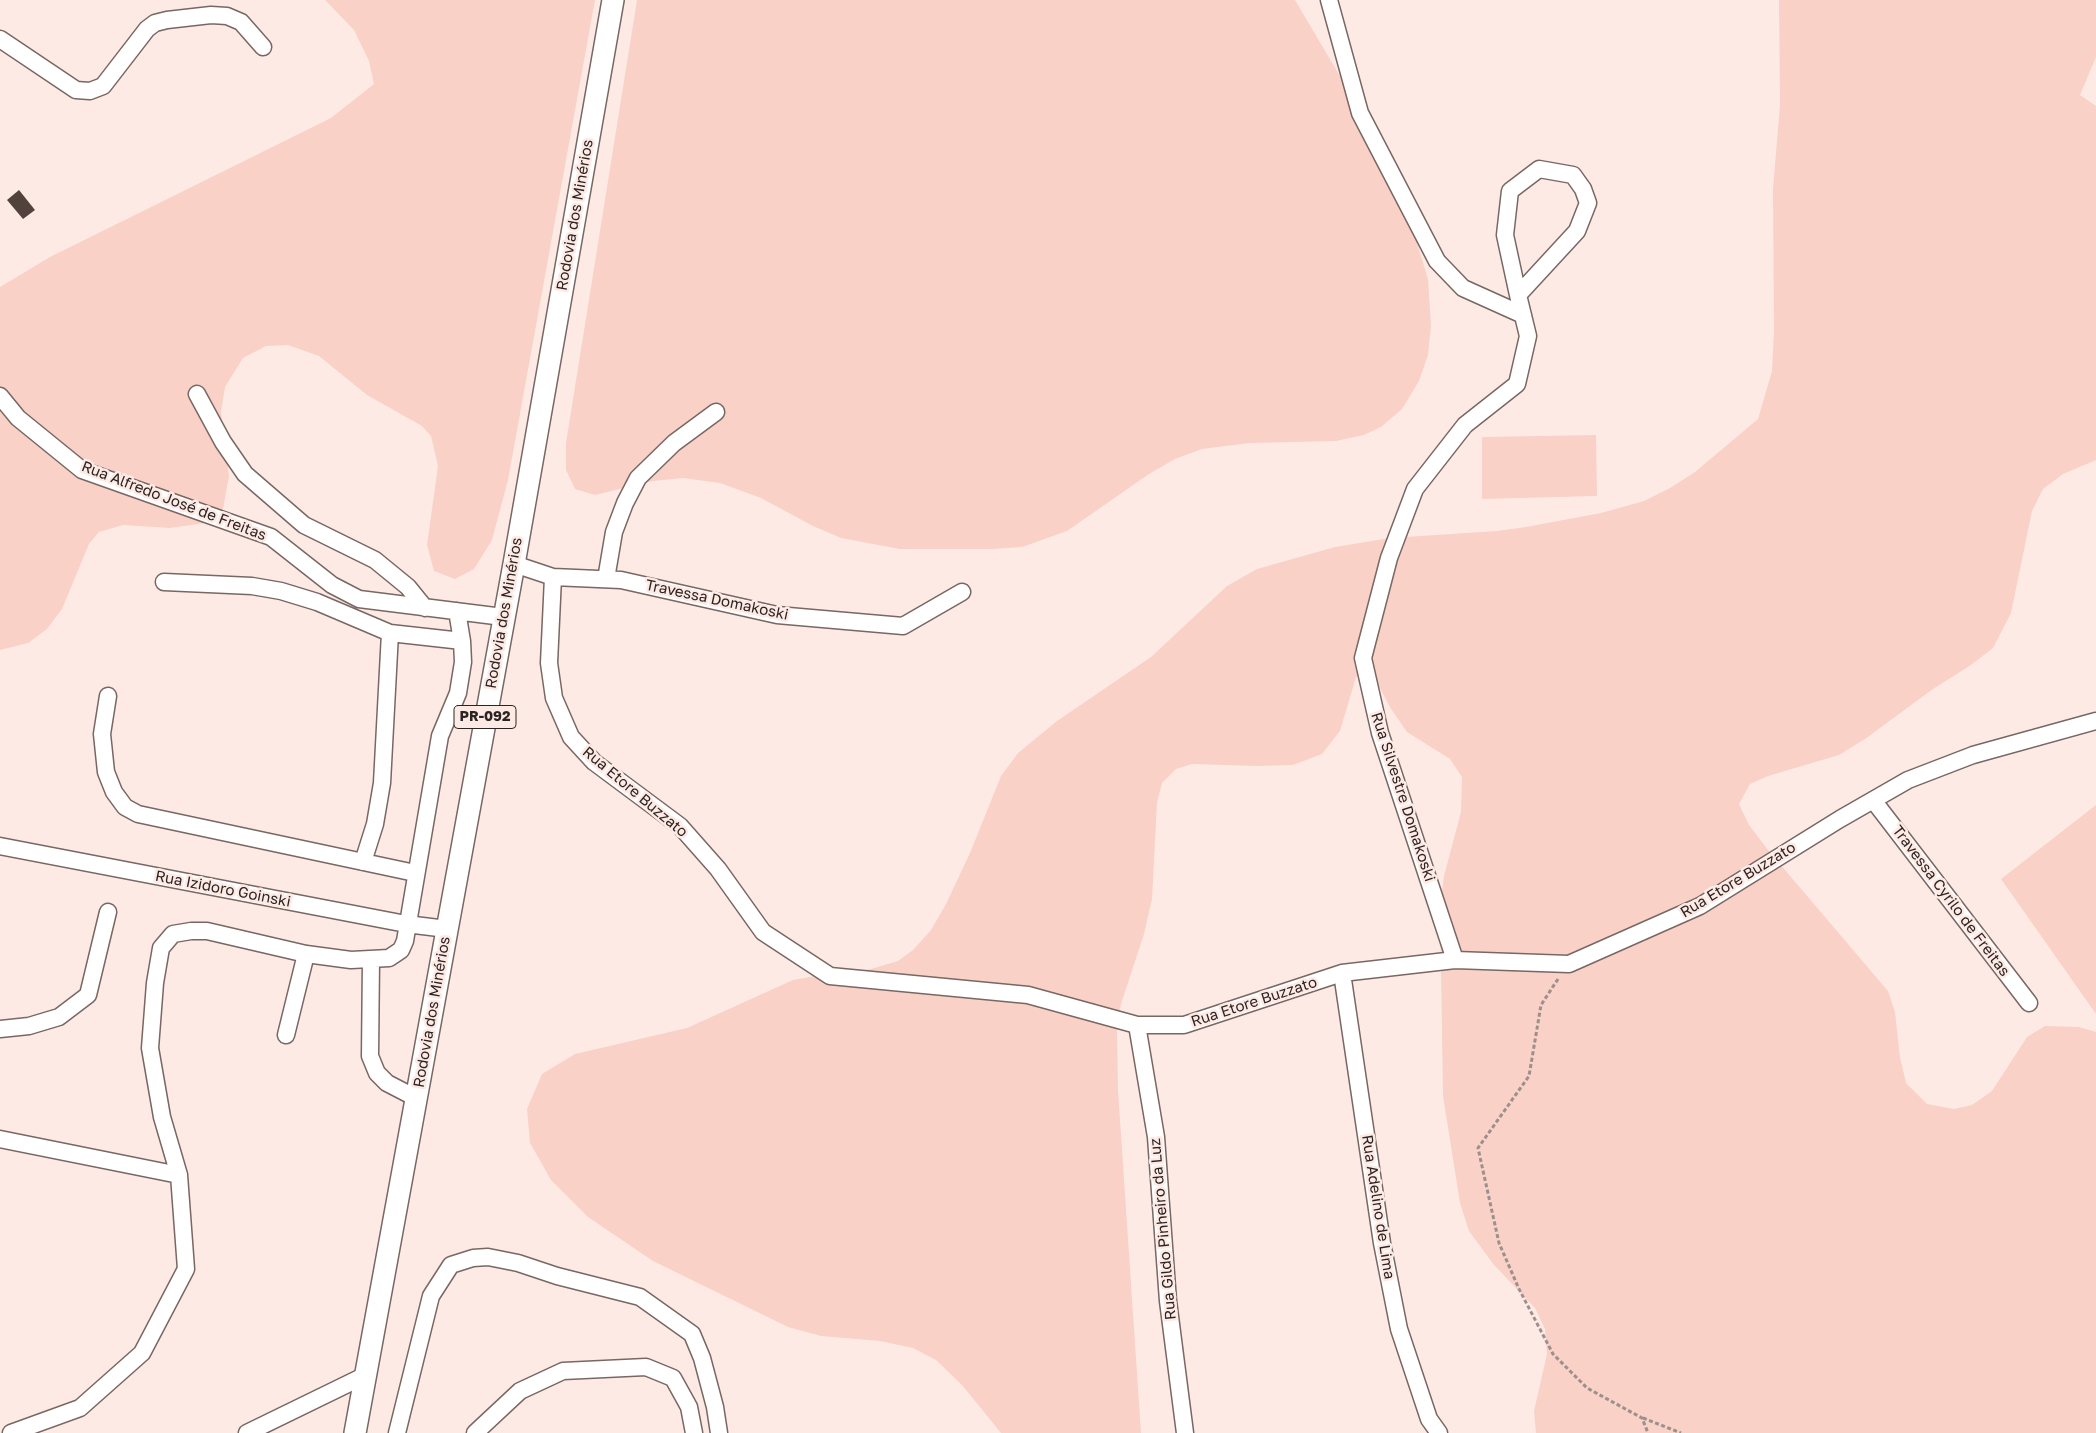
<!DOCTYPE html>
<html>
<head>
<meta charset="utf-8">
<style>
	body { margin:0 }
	canvas { display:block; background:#feeae5 }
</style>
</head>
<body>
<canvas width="2096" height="1433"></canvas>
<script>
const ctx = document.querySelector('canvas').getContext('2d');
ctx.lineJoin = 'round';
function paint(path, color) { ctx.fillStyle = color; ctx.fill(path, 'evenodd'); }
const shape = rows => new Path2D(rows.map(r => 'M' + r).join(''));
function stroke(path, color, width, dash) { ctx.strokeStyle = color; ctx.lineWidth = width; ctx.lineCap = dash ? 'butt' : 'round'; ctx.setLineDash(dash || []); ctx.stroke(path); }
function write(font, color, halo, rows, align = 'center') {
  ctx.font = font + ' "Golos Text",sans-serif'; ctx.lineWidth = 5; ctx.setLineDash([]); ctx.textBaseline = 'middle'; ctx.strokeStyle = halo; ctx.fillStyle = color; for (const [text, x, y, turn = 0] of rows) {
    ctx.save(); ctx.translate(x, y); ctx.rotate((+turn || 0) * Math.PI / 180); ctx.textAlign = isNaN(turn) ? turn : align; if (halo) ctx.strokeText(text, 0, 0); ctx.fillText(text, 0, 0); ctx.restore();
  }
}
paint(shape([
	[325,0,595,0,508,480,492,540,474,569,455,579,434,571,427,545,438,466,431,436,422,426,367,395,319,356,288,345,266,346,243,358,225,387,221,412,229,476,223,509,205,523,170,528,123,525,99,532,89,544,62,609,47,629,28,643,0,650,0,287,50,257,331,118,374,84,369,61,354,30],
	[637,0,1295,0,1370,127,1406,208,1428,279,1431,326,1428,355,1419,381,1402,409,1381,427,1364,435,1336,441,1250,443,1202,449,1175,459,1149,474,1067,531,1022,547,992,549,900,549,841,538,813,526,761,498,720,483,683,478,653,481,595,495,575,489,566,470,566,443],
	[1779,0,2096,0,2096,57,2080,95,2096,106,2096,460,2063,474,2043,489,2032,511,2011,613,1993,648,1971,665,1933,689,1865,739,1839,755,1768,776,1750,784,1739,804,1749,825,1768,850,1888,991,1895,1012,1900,1057,1906,1083,1927,1104,1954,1109,1972,1105,1992,1091,2027,1037,2045,1026,2079,1027,2096,1032,2096,1433,1536,1433,1534,1411,1547,1354,1545,1329,1535,1308,1494,1265,1469,1231,1460,1203,1443,1096,1440,905,1444,876,1461,812,1462,777,1450,759,1407,732,1391,709,1372,673,1356,677,1340,731,1322,754,1293,765,1257,766,1192,764,1176,769,1162,783,1157,803,1152,899,1144,934,1121,1004,1117,1029,1118,1090,1141,1433,1001,1433,962,1385,936,1360,913,1348,880,1341,821,1336,788,1327,653,1261,588,1217,551,1180,530,1143,527,1109,542,1074,575,1054,687,1028,793,980,820,975,871,969,898,961,913,950,931,930,946,904,970,853,1001,776,1018,753,1057,721,1151,657,1227,586,1257,569,1335,547,1390,538,1497,531,1526,527,1601,513,1644,501,1670,488,1695,472,1758,419,1772,371,1774,332,1773,189,1780,105],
	[1596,435,1597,496,1482,499,1482,437],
	[2096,805,2096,1014,2001,879]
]), '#f9d1c7');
paint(shape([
	[19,190,35,210,23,219,7,200]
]), '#52423e');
const minor = shape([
	[1329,0,1360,113,1437,261,1463,288,1523,315],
	[0,39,76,90,90,91,103,86,147,29,155,23,167,20,211,15,227,16,241,22,263,47],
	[197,394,223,442,245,474,304,525,375,560,408,587,425,608],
	[0,396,18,418,82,470,271,537,332,585,359,599,503,617],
	[514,564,553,577,549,663,554,698,571,737,594,762,680,826,718,869,763,932,830,976,1028,995,1137,1025,1184,1025,1342,973,1455,960,1569,964,1700,906,1840,819,1908,780,1973,755,2096,721],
	[553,577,621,580,777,615,903,626,962,592],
	[606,579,614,532,625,503,638,478,674,443,716,412],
	[164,582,252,586,281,591,317,602,390,633,462,641],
	[108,696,102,734,106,772,114,792,125,807,138,814,415,873],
	[1873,800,2029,1003],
	[0,846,406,924,447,929],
	[363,862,375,824,382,783,390,633],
	[371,960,370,1056,377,1073,387,1083,416,1098],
	[1455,960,1380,733,1363,658,1389,558,1415,489,1465,425,1517,384,1528,336,1518,295,1505,235,1510,191,1539,169,1573,175,1583,189,1588,203,1577,231,1518,295],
	[1342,973,1382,1243,1399,1329,1429,1419,1439,1433],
	[1137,1025,1156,1137,1168,1301,1185,1433],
	[0,1029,29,1026,59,1017,88,995,108,912],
	[286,1035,306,954],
	[0,1139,179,1175],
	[11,1433,80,1408,142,1353,186,1269,179,1175,162,1117,150,1048,155,983,161,948,173,934,191,931,207,931,306,954,351,960,389,958,401,950,405,941,440,736,458,693,463,662,462,641,457,611],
	[247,1433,366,1375],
	[397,1433,431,1296,451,1265,473,1258,488,1257,518,1263,557,1276,640,1297,692,1334,702,1358,715,1407,719,1433],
	[475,1433,520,1391,563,1371,646,1367,673,1378,689,1407,694,1433]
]);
const major = shape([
	[355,1433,514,564,613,0]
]);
stroke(minor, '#786763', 19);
stroke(major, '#786763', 24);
stroke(shape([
	[1558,979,1541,1005,1529,1076,1478,1148,1499,1243,1519,1289,1553,1354,1587,1388,1642,1418,1648,1433],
	[1643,1418,1681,1433]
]), '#9d8f8c', 3, [4, 2.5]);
stroke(minor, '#fff', 16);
stroke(major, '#fff', 21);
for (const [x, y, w] of [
	[485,717,62]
]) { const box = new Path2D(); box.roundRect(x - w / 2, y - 11.5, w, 23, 4); ctx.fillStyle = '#feeae5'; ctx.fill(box); stroke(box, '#2b2423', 1); }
write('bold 14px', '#2b2423', null, [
	["PR-092",485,717]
]);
write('15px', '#2b2423', '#feeae5', [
	["Rodovia dos Minérios",575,215,-80],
	["Rua Alfredo José de Freitas",174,501,21],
	["Travessa Domakoski",717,600,12],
	["Rodovia dos Minérios",504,613,-80],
	["Rua Etore Buzzato",635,792,40],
	["Rua Silvestre Domakoski",1403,797,72],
	["Rua Etore Buzzato",1738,880,-31],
	["Rua Izidoro Goinski",223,889,11],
	["Travessa Cyrilo de Freitas",1951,901,53],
	["Rua Etore Buzzato",1254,1002,-18],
	["Rodovia dos Minérios",432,1012,-80],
	["Rua Adelino de Lima",1378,1207,81],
	["Rua Gildo Pinheiro da Luz",1163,1229,-95]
]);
</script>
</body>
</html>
